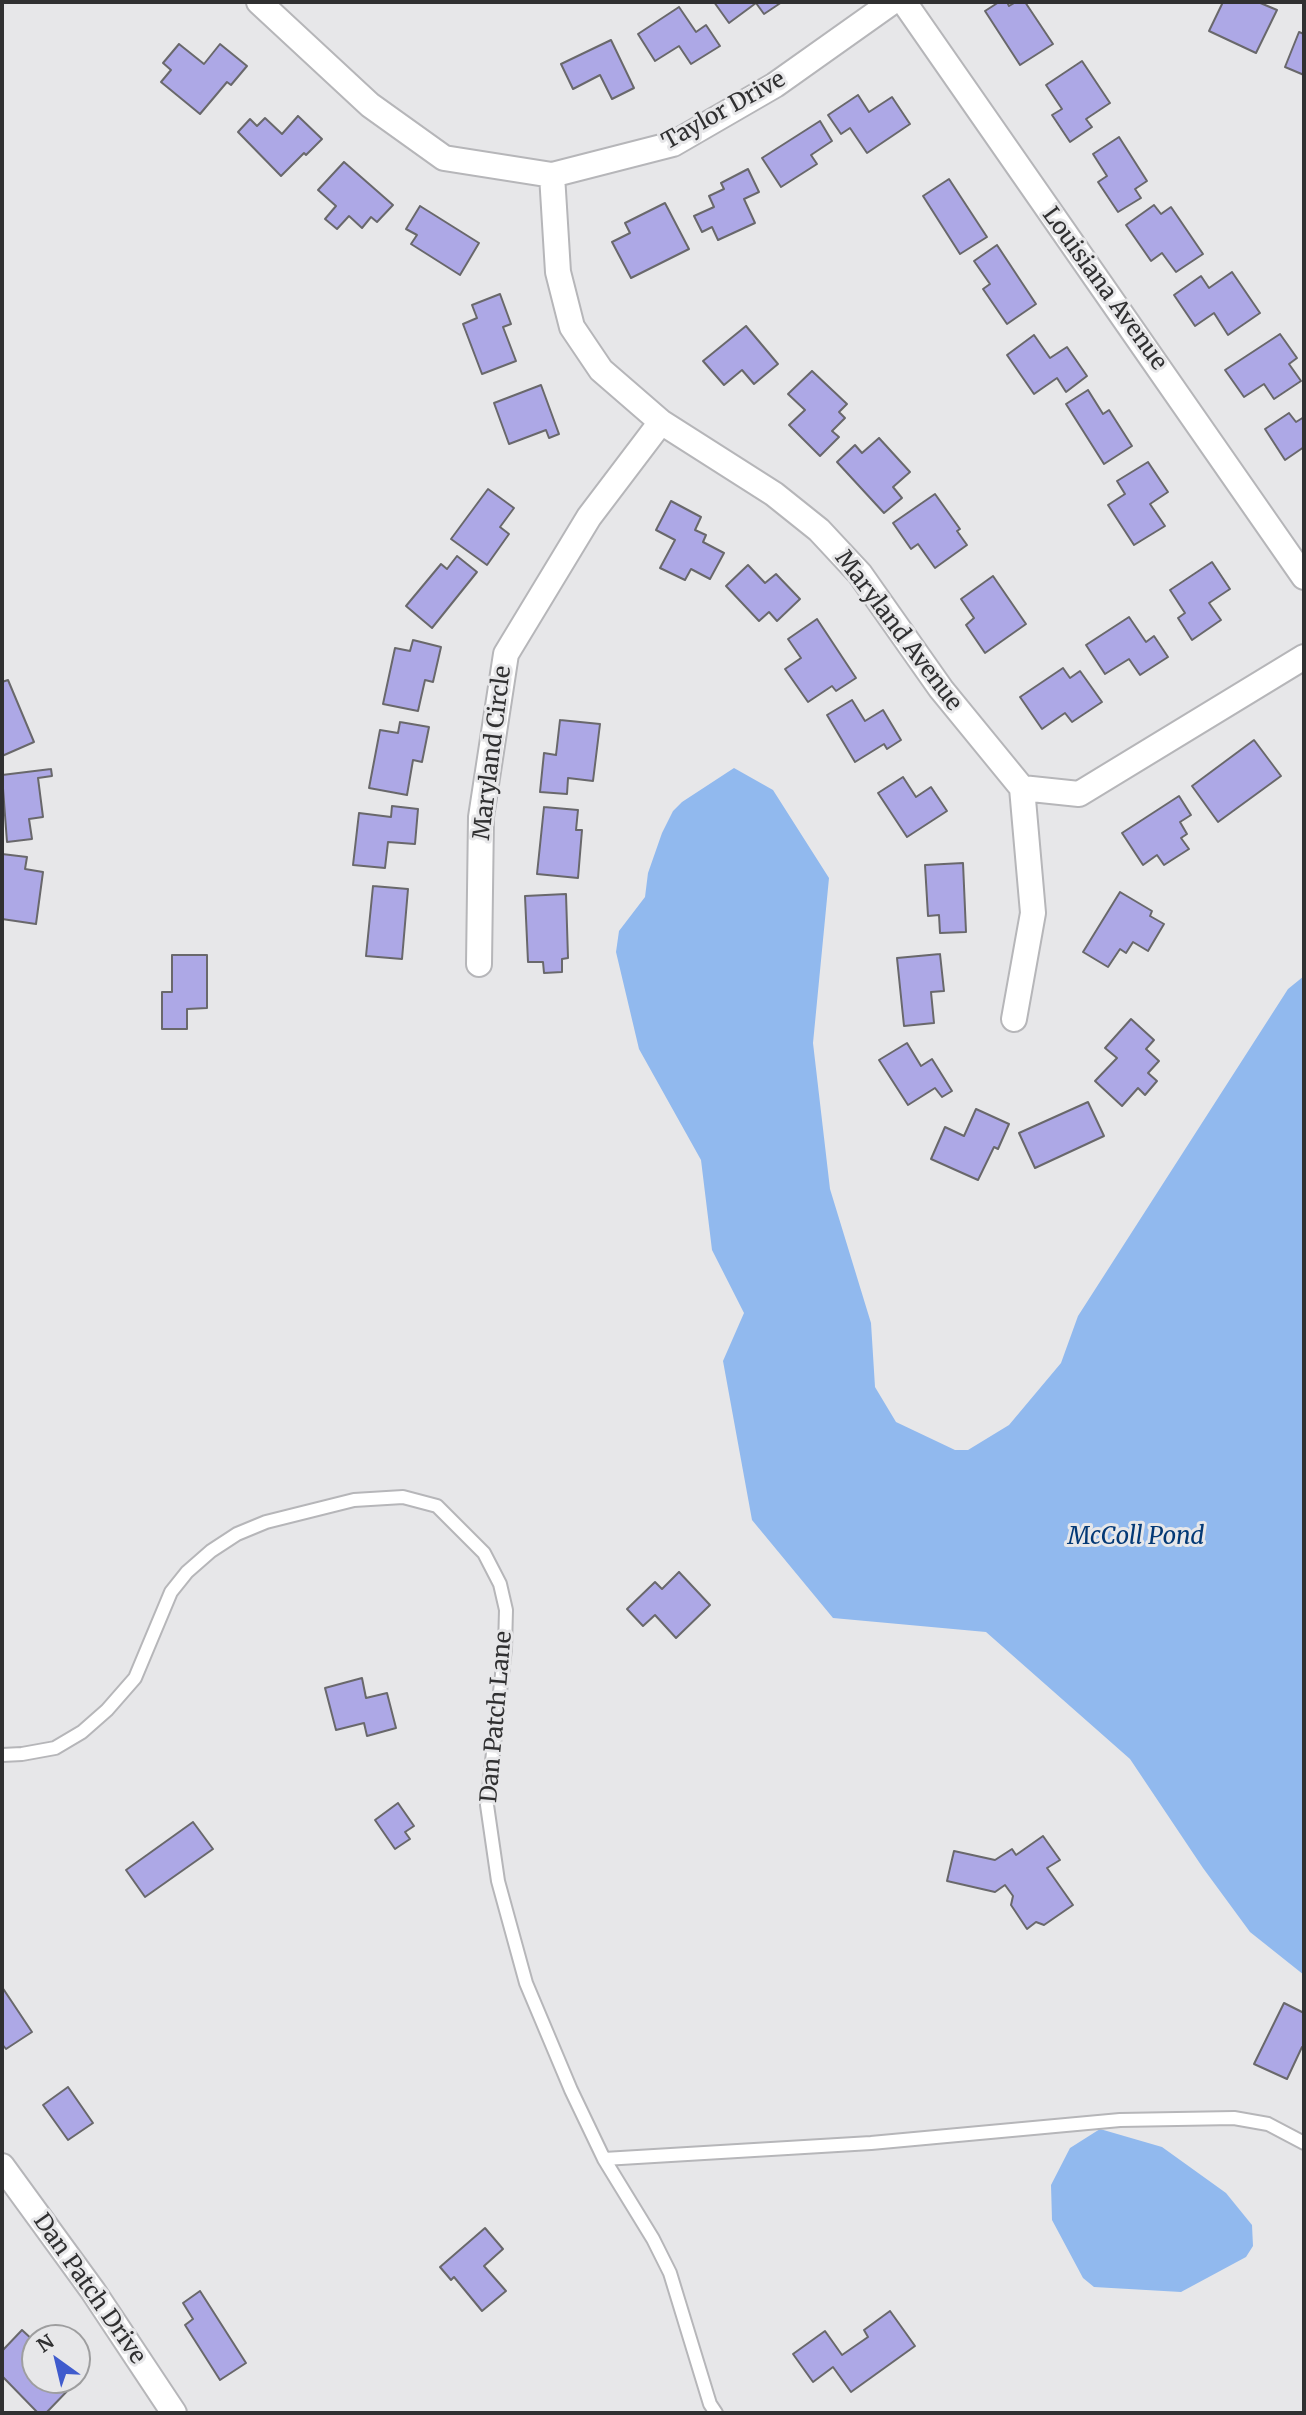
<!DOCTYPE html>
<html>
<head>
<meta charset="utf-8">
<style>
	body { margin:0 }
	#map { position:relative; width:1306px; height:2415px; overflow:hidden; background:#e7e7e9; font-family:Merriweather,serif }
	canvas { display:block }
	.frame { position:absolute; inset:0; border:4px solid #303031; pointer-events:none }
	.north { position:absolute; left:21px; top:2324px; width:70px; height:70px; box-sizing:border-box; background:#e7e7e9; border:2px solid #9e9e9f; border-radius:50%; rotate:326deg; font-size:19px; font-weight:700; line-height:28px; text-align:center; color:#303031 }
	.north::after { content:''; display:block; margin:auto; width:24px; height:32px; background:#3f5bcd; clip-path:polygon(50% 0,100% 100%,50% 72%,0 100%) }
</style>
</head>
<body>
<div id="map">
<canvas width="1306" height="2415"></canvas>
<div class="frame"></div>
<div class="north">N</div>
</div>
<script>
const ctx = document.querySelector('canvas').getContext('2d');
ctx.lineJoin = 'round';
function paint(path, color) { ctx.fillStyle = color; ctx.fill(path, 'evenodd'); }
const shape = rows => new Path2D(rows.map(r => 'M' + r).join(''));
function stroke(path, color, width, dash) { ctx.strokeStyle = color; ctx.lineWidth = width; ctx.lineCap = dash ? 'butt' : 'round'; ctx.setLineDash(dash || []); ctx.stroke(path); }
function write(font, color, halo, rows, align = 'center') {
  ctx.font = font + ' Merriweather,serif'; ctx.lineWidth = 6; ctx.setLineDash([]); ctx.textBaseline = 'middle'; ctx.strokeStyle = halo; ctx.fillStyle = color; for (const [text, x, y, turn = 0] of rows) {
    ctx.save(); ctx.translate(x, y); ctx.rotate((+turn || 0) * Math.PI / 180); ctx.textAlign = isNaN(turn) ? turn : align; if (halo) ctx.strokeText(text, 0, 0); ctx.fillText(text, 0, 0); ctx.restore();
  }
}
paint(shape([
	[734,768,773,790,829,878,813,1043,830,1189,871,1323,875,1387,896,1422,955,1450,968,1450,1009,1425,1061,1363,1078,1316,1288,989,1304,976,1304,1975,1250,1932,1203,1868,1130,1759,986,1632,833,1618,752,1520,723,1361,744,1313,712,1250,701,1160,639,1049,616,952,619,931,645,897,648,873,662,833,673,811,682,802],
	[1100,2129,1162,2147,1226,2193,1252,2225,1253,2246,1246,2257,1181,2292,1094,2287,1083,2278,1052,2220,1051,2185,1070,2148]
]), '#91b9ee');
const building = shape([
	[714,2,782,2,764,14,756,3,729,23,714,2],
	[999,2,1007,2,1009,6,1016,2,1025,2,1053,44,1020,65,985,11,999,2],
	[1223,2,1258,2,1277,10,1256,53,1209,31,1223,2],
	[679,7,696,32,706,25,720,46,691,64,679,46,655,61,638,34,679,7],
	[1299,32,1304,34,1304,75,1285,67,1299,32],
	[611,40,634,88,612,99,600,75,573,89,561,64,611,40],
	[179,44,204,64,220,44,247,66,231,85,227,82,200,114,161,82,171,70,163,63,179,44],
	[1082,61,1110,103,1086,119,1092,127,1070,142,1052,115,1062,109,1046,85,1082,61],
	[858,95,869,112,892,97,910,124,867,153,850,128,841,134,828,115,858,95],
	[298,116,322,139,306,155,304,153,281,176,238,132,250,119,257,126,265,118,282,134,298,116],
	[820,121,832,141,811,155,817,164,781,187,762,158,820,121],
	[1119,137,1147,181,1135,189,1141,198,1118,212,1098,182,1107,176,1093,154,1119,137],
	[344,162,393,205,377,222,371,217,362,228,349,216,337,229,325,219,336,206,318,190,344,162],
	[748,169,759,192,744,199,755,223,718,240,712,227,702,232,694,216,714,207,709,196,724,189,721,183,748,169],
	[949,179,987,237,960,254,923,196,949,179],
	[665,203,689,249,631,278,612,242,630,233,625,223,665,203],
	[1154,205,1161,214,1171,207,1203,254,1176,272,1162,253,1151,261,1126,225,1154,205],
	[420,206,479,243,460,275,411,244,417,235,406,229,420,206],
	[997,245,1036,304,1007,324,983,289,990,284,974,261,997,245],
	[1232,272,1260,313,1228,335,1214,313,1195,326,1174,295,1201,276,1209,288,1232,272],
	[500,294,511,324,503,327,516,361,482,374,463,324,477,318,472,305,500,294],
	[746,326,778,364,754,384,742,370,724,385,703,361,746,326],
	[1280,334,1297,358,1289,364,1301,381,1274,399,1264,384,1244,397,1225,370,1280,334],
	[1034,335,1050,358,1067,347,1087,376,1066,392,1057,378,1034,394,1007,355,1034,335],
	[812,371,847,404,839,412,845,418,832,431,839,437,820,456,789,425,805,410,788,394,812,371],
	[541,385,559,434,549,438,546,430,509,444,494,403,541,385],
	[1088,390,1103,414,1109,410,1132,446,1104,464,1066,404,1088,390],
	[1289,413,1296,422,1304,417,1304,447,1285,460,1265,429,1289,413],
	[879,438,910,472,893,487,902,498,884,513,837,462,855,445,862,453,879,438],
	[1148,462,1168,492,1150,504,1165,526,1134,545,1108,505,1125,494,1117,481,1148,462],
	[488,489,514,508,500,527,509,534,487,565,451,539,488,489],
	[935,494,960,529,957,531,967,545,935,568,918,544,911,549,893,523,935,494],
	[671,501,701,517,695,530,706,535,703,542,724,553,710,579,691,569,685,580,660,568,675,540,656,530,671,501],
	[457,556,477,572,432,628,406,606,441,564,447,569,457,556],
	[1212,562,1230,589,1209,603,1221,620,1192,640,1178,618,1185,613,1170,590,1212,562],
	[748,565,765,583,776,574,800,599,777,621,769,612,759,621,726,586,748,565],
	[993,576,1026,624,985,653,966,625,974,618,961,599,993,576],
	[1129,617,1146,642,1154,636,1168,657,1140,675,1129,659,1105,674,1086,645,1129,617],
	[817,619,856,678,836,691,832,686,808,702,785,669,801,658,788,639,817,619],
	[413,640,441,647,433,682,425,680,418,711,383,704,395,648,410,651,413,640],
	[1063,668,1070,678,1080,671,1102,702,1072,722,1065,713,1042,729,1020,697,1063,668],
	[8,680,34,742,2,756,2,682,8,680],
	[852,700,865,721,883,710,901,740,887,749,884,744,855,762,827,715,852,700],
	[560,720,600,724,593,781,568,778,567,794,540,792,544,753,556,755,560,720],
	[400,722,429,727,422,762,413,760,407,795,369,788,380,730,398,733,400,722],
	[1254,740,1281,776,1218,822,1192,786,1254,740],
	[51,769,52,776,38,778,43,817,29,819,32,839,7,842,2,775,51,769],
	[903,777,916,797,931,787,947,811,907,837,878,793,903,777],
	[1179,796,1191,815,1180,822,1187,834,1181,838,1189,849,1164,865,1157,855,1143,865,1122,833,1179,796],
	[392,806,418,809,415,844,388,842,385,868,353,865,359,813,391,817,392,806],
	[544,807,578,810,576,830,582,830,578,878,537,874,544,807],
	[2,854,27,857,25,869,43,872,36,924,2,919,2,854],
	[963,863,966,932,940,933,939,915,928,916,925,865,963,863],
	[373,886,408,889,402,959,366,956,373,886],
	[1120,892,1152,911,1150,916,1164,924,1148,951,1133,942,1126,953,1120,949,1108,967,1083,952,1120,892],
	[566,894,568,958,562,959,562,972,544,973,543,962,528,962,525,896,566,894],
	[940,954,944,991,931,992,934,1023,904,1026,897,958,940,954],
	[172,955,207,955,207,1008,187,1009,187,1029,162,1029,162,992,172,992,172,955],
	[1131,1019,1154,1040,1146,1049,1159,1061,1148,1073,1157,1081,1145,1095,1138,1088,1122,1106,1095,1081,1117,1058,1105,1048,1131,1019],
	[907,1043,921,1066,932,1059,952,1091,942,1097,935,1088,908,1105,879,1060,907,1043],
	[1088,1102,1104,1136,1035,1168,1019,1133,1088,1102],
	[976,1109,1009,1124,998,1149,994,1147,978,1180,931,1159,945,1127,964,1136,976,1109],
	[679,1572,710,1605,676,1638,655,1615,643,1626,627,1609,655,1582,662,1589,679,1572],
	[362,1678,366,1698,387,1693,396,1728,367,1736,364,1723,336,1730,325,1688,362,1678],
	[398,1803,414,1826,405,1832,410,1839,395,1849,375,1820,398,1803],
	[193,1822,213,1849,145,1897,126,1870,193,1822],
	[1043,1836,1060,1860,1047,1868,1073,1905,1044,1925,1036,1922,1027,1929,1011,1905,1013,1896,1005,1885,995,1892,947,1881,954,1851,995,1860,1012,1849,1016,1855,1043,1836],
	[2,1987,32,2032,6,2049,2,2044,2,1987],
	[1284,2003,1304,2013,1304,2048,1302,2047,1287,2079,1254,2064,1284,2003],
	[68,2087,93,2123,68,2140,43,2105,68,2087],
	[485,2228,503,2249,484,2266,506,2291,482,2311,454,2277,451,2280,440,2267,485,2228],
	[200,2291,246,2363,220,2380,185,2325,193,2319,183,2303,200,2291],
	[890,2311,915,2346,851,2392,833,2367,813,2382,793,2354,825,2331,842,2355,868,2337,864,2330,890,2311],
	[22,2330,35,2342,35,2380,68,2380,73,2385,46,2413,38,2413,2,2376,2,2351,22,2330]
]);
paint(building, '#ada8e6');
stroke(building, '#69686b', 2);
const lane = shape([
	[2,1755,22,1754,55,1748,82,1732,107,1710,135,1678,171,1592,187,1572,211,1551,237,1534,266,1522,354,1500,403,1497,437,1506,484,1553,500,1584,506,1610,505,1648,487,1805,498,1881,526,1983,571,2090,604,2159,653,2239,670,2273,710,2404,716,2413],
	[604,2159,871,2143,1120,2120,1234,2118,1268,2124,1304,2143]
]);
const street = shape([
	[259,2,370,105,444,158,552,175,673,144,775,85,892,2],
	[904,2,1304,577],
	[552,175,558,272,572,327,601,370,661,422,774,494,819,530,860,574,941,689,1022,788,1079,794,1304,657],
	[479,964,481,817,506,654,589,517,661,422],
	[1014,1019,1033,913,1022,788],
	[2,2166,93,2291,174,2413]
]);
stroke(lane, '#b6b6b9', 16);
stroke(street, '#b6b6b9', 28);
stroke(lane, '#fff', 12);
stroke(street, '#fff', 24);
write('23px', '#303031', '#e7e7e9', [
	["Taylor Drive",724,111,-29],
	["Louisiana Avenue",1104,289,54],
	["Maryland Avenue",898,631,53],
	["Maryland Circle",493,753,-83],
	["Dan Patch Lane",497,1717,-85],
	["Dan Patch Drive",89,2289,55]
]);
write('italic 24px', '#033976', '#e7e7e9', [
	["McColl Pond",1136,1537]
]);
</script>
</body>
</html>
